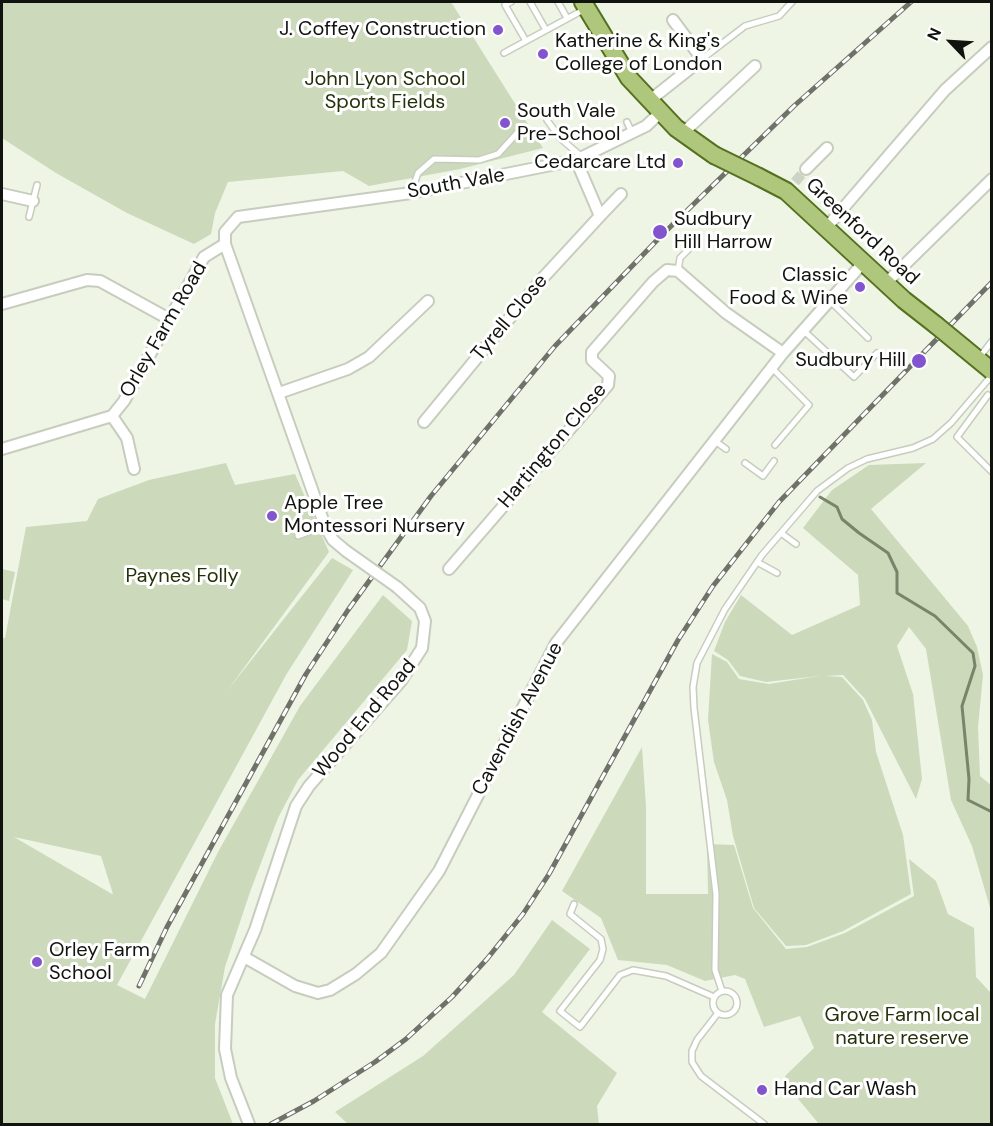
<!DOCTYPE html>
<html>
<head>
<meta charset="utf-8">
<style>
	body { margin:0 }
	#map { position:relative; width:993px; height:1126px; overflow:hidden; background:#eef5e5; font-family:"DM Sans",sans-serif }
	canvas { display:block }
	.frame { position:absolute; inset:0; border:3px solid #11130e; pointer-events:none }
	.north { position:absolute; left:921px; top:12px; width:60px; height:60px; -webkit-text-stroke:4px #fff; paint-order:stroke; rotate:295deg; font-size:16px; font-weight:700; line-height:24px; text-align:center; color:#11130e }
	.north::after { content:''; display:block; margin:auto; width:21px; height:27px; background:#11130e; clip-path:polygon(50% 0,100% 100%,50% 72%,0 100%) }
</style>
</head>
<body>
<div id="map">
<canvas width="993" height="1126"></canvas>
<div class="frame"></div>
<div class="north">N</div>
</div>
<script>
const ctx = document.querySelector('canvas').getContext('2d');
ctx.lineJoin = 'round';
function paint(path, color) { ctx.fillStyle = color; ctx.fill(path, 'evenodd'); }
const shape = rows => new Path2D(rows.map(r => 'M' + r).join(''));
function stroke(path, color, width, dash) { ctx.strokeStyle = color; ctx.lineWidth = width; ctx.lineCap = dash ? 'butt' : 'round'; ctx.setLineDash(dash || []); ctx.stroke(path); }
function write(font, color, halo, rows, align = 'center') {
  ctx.font = font + ' "DM Sans",sans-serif'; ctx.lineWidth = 6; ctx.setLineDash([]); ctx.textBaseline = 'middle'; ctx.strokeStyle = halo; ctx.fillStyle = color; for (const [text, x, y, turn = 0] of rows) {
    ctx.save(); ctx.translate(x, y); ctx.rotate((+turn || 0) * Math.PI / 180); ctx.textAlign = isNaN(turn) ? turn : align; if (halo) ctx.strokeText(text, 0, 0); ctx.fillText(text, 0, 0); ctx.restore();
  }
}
paint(shape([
	[2,2,451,2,543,148,460,169,369,186,343,171,228,182,215,213,211,234,194,244,127,213,56,173,2,138],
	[226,463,235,485,295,474,329,552,227,691,332,558,353,570,286,675,117,985,145,999,218,852,300,706,383,595,412,621,407,650,298,780,278,818,250,892,225,967,215,1024,215,1078,233,1124,2,1124,2,638,5,638,26,527,87,521,98,499,149,480],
	[14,837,101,856,113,894,112,894],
	[926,463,871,509,968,626,977,647,983,675,978,727,980,776,991,785,991,911,972,846,951,800,926,649,909,627,897,646,913,694,922,779,916,799,865,699,843,675,825,676,842,677,863,700,872,720,876,752,903,835,911,894,843,931,806,945,786,946,754,908,733,836,727,800,714,762,708,720,712,654,727,662,739,679,769,684,819,676,766,682,740,676,728,660,714,651,725,622,741,595,792,635,860,605,858,575,803,528,832,490,869,465],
	[2,569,15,572,9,601,2,599],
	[642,747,646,807,646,894,708,894,707,844,734,845,753,908,786,949,807,947,845,933,914,896,909,859,936,881,948,914,974,928,976,977,991,993,991,1124,819,1124,799,1100,785,1076,814,1048,800,1016,764,1027,745,979,735,975,705,981,667,965,618,960,601,918,562,891],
	[552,920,590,949,542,1012,617,1073,597,1106,599,1124,348,1124,335,1112,423,1056,514,975]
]), '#ccd9bb');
stroke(shape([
	[820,497,837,507,842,519,859,533,888,553,897,572,897,593,935,616,973,653,975,666,962,706,969,779,968,800,992,812]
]), '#79846a', 3);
stroke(shape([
	[795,182,806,169]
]), '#cdd3c5', 10, [10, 5]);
const service = shape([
	[511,2,505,5,526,41],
	[530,2,546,30],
	[558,2,567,18],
	[504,53,585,9],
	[702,59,745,26,779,16,792,2],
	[547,120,560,138,582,157],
	[627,122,632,133],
	[411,193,418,173,434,159,479,160,498,154,519,131],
	[29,217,37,185],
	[678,271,680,258,688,250],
	[829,300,868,338],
	[804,331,854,377,877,353],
	[979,358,992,341],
	[772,368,809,405,775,445],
	[988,395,957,437,992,472],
	[715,441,726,449],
	[745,463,763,476,774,461],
	[781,533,796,544],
	[298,536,325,526],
	[757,562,777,573],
	[574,904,570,914,601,939,603,949,600,960,560,1011,580,1027,620,975,633,970,666,976,714,997],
	[722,991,715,970,716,894,694,708,693,687,697,663,725,609,762,555,817,491,848,468,867,459,913,448,933,439,951,423,992,375],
	'713 1003a12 12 0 1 1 24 0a12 12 0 1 1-24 0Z',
	[718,1013,697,1040,692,1051,692,1062,701,1076,764,1124]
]);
const minor = shape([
	[649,101,702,59,673,20],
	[683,133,755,66],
	[806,169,827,148],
	[2,194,33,201],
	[600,216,621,194],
	[827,227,945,90,992,47],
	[886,283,992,179],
	[2,304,87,280,100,281,169,319],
	[279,393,348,369,369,357,428,301],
	[112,416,127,438,134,469],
	[424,422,541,280,600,216,576,160],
	[2,449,112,416,124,401,204,257,225,244],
	[346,551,333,540,325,526,225,244,225,232,238,217,411,193,576,160,646,126,660,113],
	[449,569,608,385,609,376,592,360,592,352,653,282,667,270,678,271,726,313,783,353],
	[244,957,295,986,318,993,330,990,356,974,381,953,439,871,556,643,783,353,863,263],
	[249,1124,231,1078,225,1049,227,995,255,930,296,806,309,786,401,681,422,648,425,621,420,608,397,587]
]);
const primary = shape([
	[583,2,629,78,676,128,714,155],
	[759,177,786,191,904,300,936,325],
	[964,348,992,371]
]);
stroke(service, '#c6cdbe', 8);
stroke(minor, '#c6cdbe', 14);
stroke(primary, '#55701e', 20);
stroke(service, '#fff', 5);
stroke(minor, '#fff', 10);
stroke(primary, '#afc77d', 16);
const rail = shape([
	[139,986,167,927,306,674,348,610,431,496,555,346,662,235,794,106,911,2],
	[271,1124,314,1101,375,1062,406,1039,452,997,487,959,523,914,549,874,678,640,713,586,779,502,992,282]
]);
stroke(rail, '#6e7268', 5);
stroke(rail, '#fff', 3, [9]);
const minorBridge = shape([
	[346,551,397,587]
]);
const primaryBridge = shape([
	[714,155,759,177],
	[936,325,964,348]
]);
stroke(minorBridge, '#c6cdbe', 14, []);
stroke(primaryBridge, '#55701e', 20, []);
stroke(minorBridge, '#fff', 10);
stroke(primaryBridge, '#afc77d', 16);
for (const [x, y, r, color] of [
	[498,30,6,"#8254cd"],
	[543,54,6,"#8254cd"],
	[505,123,6,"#8254cd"],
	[678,163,6,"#8254cd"],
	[660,232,8,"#8254cd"],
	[860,287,6,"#8254cd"],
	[919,361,8,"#8254cd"],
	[272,516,6,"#8254cd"],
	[37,962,6,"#8254cd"],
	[762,1090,6,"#8254cd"]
]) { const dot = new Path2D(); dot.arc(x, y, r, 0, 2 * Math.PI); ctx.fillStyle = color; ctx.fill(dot); stroke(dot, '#fff', 2); }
write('20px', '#11130e', '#fff', [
	["J. Coffey Construction",486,30,"right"],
	["Katherine & King's",555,42],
	["College of London",555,65],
	["South Vale",517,112],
	["Pre-School",517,135],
	["Cedarcare Ltd",666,163,"right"],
	["Sudbury",674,220],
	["Hill Harrow",674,243],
	["Classic",848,276,"right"],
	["Food & Wine",848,299,"right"],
	["Sudbury Hill",906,361,"right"],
	["Apple Tree",284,504],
	["Montessori Nursery",284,527],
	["Orley Farm",49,951],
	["School",49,974],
	["Hand Car Wash",774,1090]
], 'left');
write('20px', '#233108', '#fff', [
	["John Lyon School",385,80],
	["Sports Fields",385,103],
	["Paynes Folly",182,577],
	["Grove Farm local",902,1016],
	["nature reserve",902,1039]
]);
write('20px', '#11130e', '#fff', [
	["South Vale",456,184,-10],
	["Greenford Road",862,232,43],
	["Tyrell Close",510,318,-50],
	["Orley Farm Road",164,330,-60],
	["Hartington Close",553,446,-50],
	["Wood End Road",365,719,-50],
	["Cavendish Avenue",518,719,-62]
]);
</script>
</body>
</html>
